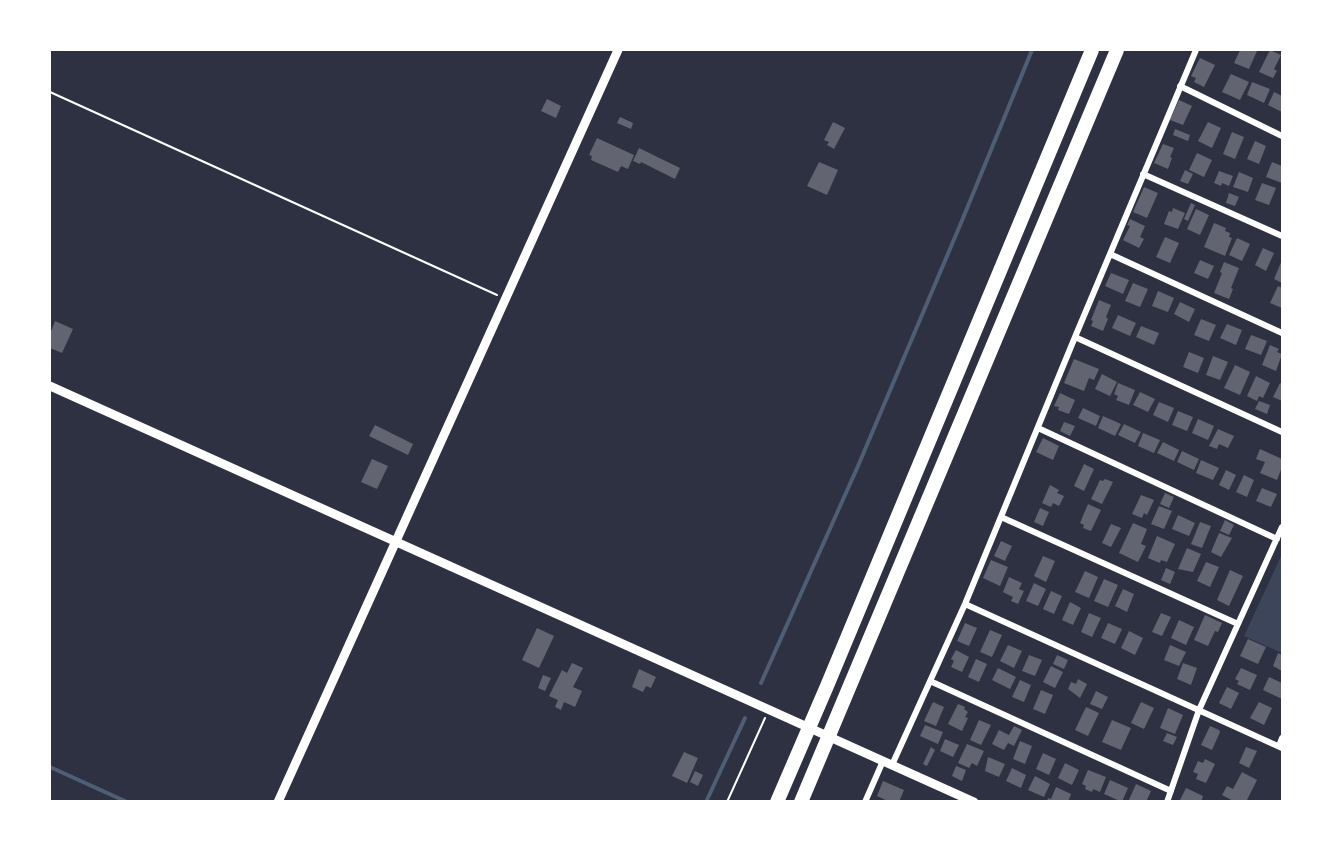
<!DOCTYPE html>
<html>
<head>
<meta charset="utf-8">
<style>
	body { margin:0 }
	#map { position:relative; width:1332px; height:851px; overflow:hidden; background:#2d3142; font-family:Inter,sans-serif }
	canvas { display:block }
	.frame { position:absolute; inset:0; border:51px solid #fff; pointer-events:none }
</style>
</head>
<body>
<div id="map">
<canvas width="1332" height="851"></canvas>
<div class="frame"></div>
</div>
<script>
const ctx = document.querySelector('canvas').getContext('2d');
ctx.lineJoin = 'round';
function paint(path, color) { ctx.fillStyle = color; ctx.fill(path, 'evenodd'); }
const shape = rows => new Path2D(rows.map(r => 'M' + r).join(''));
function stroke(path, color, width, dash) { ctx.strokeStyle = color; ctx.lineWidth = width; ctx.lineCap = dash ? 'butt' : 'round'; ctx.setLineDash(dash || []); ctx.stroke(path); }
paint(shape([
	[1282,554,1282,653,1244,636]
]), '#3c4559');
stroke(shape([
	[761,683,858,466,961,223,1032,50],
	[50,767,127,802],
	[706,802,745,718]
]), '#4f5d75', 4);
paint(shape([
	[1240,50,1257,51,1249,69,1234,63],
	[1270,50,1281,55,1274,69,1277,71,1273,78,1259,72],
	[1200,58,1215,65,1204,87,1194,82,1196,78,1191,76],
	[1231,74,1249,82,1240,100,1222,92],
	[1252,82,1270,89,1264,103,1247,95],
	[1274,92,1282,96,1282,112,1268,105],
	[547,99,561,106,556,118,541,111],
	[1179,100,1192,106,1183,125,1170,120],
	[620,117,633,123,631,129,617,123],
	[833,122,845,128,834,149,827,145,829,142,824,140],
	[1208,122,1221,128,1212,148,1198,141],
	[1175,129,1190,135,1188,141,1173,135],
	[1232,132,1244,137,1235,159,1223,154],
	[597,138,634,155,628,169,621,166,618,172,591,160,592,156,589,155],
	[1255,141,1266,146,1259,164,1247,159],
	[1163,144,1174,148,1170,157,1172,158,1168,169,1154,163],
	[639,148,680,168,675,179,641,162,640,164,633,161],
	[1197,153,1212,160,1204,177,1189,170],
	[819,162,838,170,827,195,807,186],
	[1272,162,1282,166,1282,183,1266,177],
	[1185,170,1193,174,1188,184,1180,181],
	[1219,171,1233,176,1229,186,1222,183,1221,186,1214,183],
	[1239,172,1253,178,1248,192,1233,187],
	[1262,183,1276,188,1269,205,1255,200],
	[1144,187,1158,193,1147,218,1133,212],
	[1229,193,1239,197,1235,206,1226,203],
	[1191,203,1195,205,1188,221,1184,219],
	[1173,208,1185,213,1178,229,1164,224,1169,211,1172,212],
	[1196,209,1209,215,1200,235,1187,229],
	[1130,219,1145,226,1140,237,1144,239,1139,248,1123,240,1130,226,1127,225],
	[1214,223,1226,228,1225,231,1230,233,1229,237,1232,238,1225,256,1204,247],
	[1165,237,1179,243,1170,263,1156,257],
	[1237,238,1250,244,1242,261,1229,255],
	[1263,248,1274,253,1266,271,1255,265],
	[1200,260,1214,266,1208,279,1194,273],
	[1282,260,1282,283,1274,279],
	[1224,262,1239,268,1231,288,1233,289,1229,299,1214,293,1222,273,1220,272],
	[1111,273,1129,280,1123,294,1105,286],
	[1133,283,1148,289,1140,307,1125,301],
	[1278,286,1282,288,1282,308,1270,303],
	[1158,291,1174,298,1168,312,1152,306],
	[1099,300,1111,305,1106,317,1108,319,1103,331,1091,326,1093,321,1091,320],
	[1180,302,1195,309,1189,322,1174,314],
	[1118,315,1136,323,1130,336,1112,328],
	[1201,319,1216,325,1209,341,1194,335],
	[55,321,73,329,62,353,50,348,50,334],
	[1227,324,1242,330,1236,345,1220,338],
	[1141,326,1159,333,1154,345,1136,337],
	[1251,335,1267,341,1261,355,1245,349],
	[1270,345,1279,349,1277,352,1282,354,1276,371,1262,365],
	[1189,352,1204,358,1198,373,1183,367],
	[1213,356,1228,362,1220,380,1206,375],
	[1074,359,1099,369,1094,380,1089,378,1084,391,1064,383],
	[1235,365,1250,372,1240,395,1224,388],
	[1102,374,1117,382,1110,396,1095,389],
	[1256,376,1270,383,1263,398,1259,396,1257,401,1247,396],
	[1118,383,1135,390,1129,405,1116,400,1118,396,1114,394],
	[1280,383,1282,384,1282,401,1273,397],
	[1140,392,1155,399,1148,412,1133,405],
	[1060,393,1075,400,1069,414,1058,410,1059,407,1054,406],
	[1259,401,1270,405,1267,414,1255,409],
	[1159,402,1174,408,1168,422,1153,415],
	[1083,408,1100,416,1096,426,1078,418],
	[1178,411,1193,417,1187,431,1172,425],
	[1103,416,1121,424,1115,436,1098,428],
	[1198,419,1214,426,1208,440,1192,433],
	[1064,422,1075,426,1070,436,1060,431],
	[1124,424,1141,432,1135,443,1118,435],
	[375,425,413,444,408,455,369,436],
	[1218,429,1234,436,1228,448,1219,444,1217,449,1209,446],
	[1143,433,1160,440,1154,453,1138,446],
	[1043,438,1059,446,1053,460,1036,452],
	[1163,442,1179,450,1174,461,1157,453],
	[1260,449,1282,459,1282,467,1277,480,1260,473,1265,462,1256,459],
	[1182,451,1199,459,1194,470,1177,462],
	[372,459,388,466,377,489,361,482],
	[1201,460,1219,468,1213,480,1196,473],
	[1084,464,1094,469,1084,491,1074,486],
	[1226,470,1236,475,1229,490,1219,485],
	[1244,475,1254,480,1247,497,1236,492],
	[1105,479,1113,482,1102,504,1091,499,1100,480,1103,481],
	[1050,485,1059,490,1057,493,1064,496,1059,506,1053,503,1051,507,1042,503],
	[1262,488,1277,494,1271,507,1256,501],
	[1165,493,1174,497,1169,508,1160,504],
	[1141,495,1154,500,1147,515,1144,513,1142,518,1132,514],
	[1088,504,1101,510,1091,531,1083,528,1084,525,1080,523],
	[1159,506,1172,511,1164,529,1151,524],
	[1040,508,1049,512,1043,526,1034,522],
	[1178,515,1195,523,1189,536,1172,529],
	[1225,520,1234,525,1229,535,1220,531],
	[1200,522,1211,526,1202,548,1191,544],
	[1133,523,1147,529,1141,544,1146,546,1138,562,1119,553],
	[1111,524,1121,528,1111,547,1102,543],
	[1219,533,1232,538,1221,557,1211,552],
	[1157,536,1175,544,1167,562,1161,560,1160,563,1148,558],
	[1001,541,1012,546,1005,561,994,556],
	[1187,548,1201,554,1193,572,1178,569],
	[1043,556,1055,561,1046,582,1034,576],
	[991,560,1008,567,1000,586,983,578],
	[1206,562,1219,567,1210,587,1197,581],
	[1166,568,1175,572,1170,584,1161,580],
	[1230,570,1243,576,1229,606,1217,600],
	[1085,571,1098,577,1089,598,1075,592],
	[1009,577,1022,583,1019,589,1024,591,1018,604,1011,601,1013,597,1003,592],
	[1104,579,1118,585,1108,607,1094,601],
	[1034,583,1046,589,1038,606,1026,601],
	[1123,589,1134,594,1127,612,1115,606],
	[1051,591,1062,596,1054,614,1043,609],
	[1070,602,1081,608,1073,625,1062,620],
	[1089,613,1101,618,1092,637,1081,632],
	[1161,613,1171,617,1162,636,1152,632],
	[1205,615,1222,623,1218,632,1215,631,1208,646,1194,640],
	[1179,620,1194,627,1186,645,1171,638],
	[965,623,977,628,969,646,957,641],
	[1108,623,1122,629,1115,644,1101,638],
	[537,628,554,636,539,668,522,660],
	[990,630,1002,635,992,657,980,652],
	[1129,631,1143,638,1135,655,1121,648],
	[1248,639,1266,647,1258,664,1240,656],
	[1008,645,1022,651,1014,668,1000,661],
	[1170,645,1186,652,1179,666,1164,660],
	[956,650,969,657,962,672,951,667,954,661,951,659],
	[1278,653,1282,655,1282,671,1273,666],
	[1029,655,1042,660,1035,676,1022,671],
	[1057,655,1068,660,1064,669,1053,664],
	[976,659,987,664,979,682,968,677],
	[572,663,583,668,573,687,582,691,575,707,564,702,561,710,555,707,558,700,549,696,562,670,567,673],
	[1183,663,1197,668,1191,685,1177,679],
	[1051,666,1063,672,1055,688,1043,682],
	[998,668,1016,677,1010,689,992,680],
	[1241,668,1257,675,1250,690,1237,684,1239,681,1235,679],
	[639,669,656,677,651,688,646,686,643,692,632,687],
	[543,675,551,678,545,691,538,688],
	[1269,677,1282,683,1282,699,1263,690],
	[1078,679,1087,684,1080,698,1068,689,1071,682,1076,684],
	[1020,680,1031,685,1024,702,1012,697],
	[1227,687,1239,693,1231,709,1219,703],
	[1041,690,1053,695,1045,714,1033,709],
	[1096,691,1108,697,1102,709,1090,704],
	[933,702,944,707,936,726,924,721],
	[1141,702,1154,708,1144,729,1131,723],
	[1259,702,1272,708,1264,725,1250,718],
	[958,704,965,707,964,709,968,712,965,717,968,718,962,731,948,724],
	[1086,707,1099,713,1088,736,1075,730],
	[1168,708,1183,715,1175,734,1160,728],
	[979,720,991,725,981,745,970,740],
	[1112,720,1131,728,1121,750,1102,742],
	[925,725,943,732,938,744,920,736],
	[1014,726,1022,730,1014,746,1008,743,1004,750,992,744,999,730,1009,735],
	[1210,726,1219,730,1220,732,1212,750,1201,745],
	[1167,733,1177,737,1173,745,1163,741],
	[945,739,959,745,953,757,940,751],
	[1020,741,1032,746,1025,764,1013,759],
	[967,744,984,751,977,766,972,763,969,768,958,763],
	[931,747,935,750,927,766,923,764],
	[1246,747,1257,751,1249,768,1239,763],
	[684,752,698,758,687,783,672,776],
	[1043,753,1056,759,1049,775,1036,769],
	[988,757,1005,764,999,777,985,771],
	[1205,759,1215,764,1206,783,1196,779,1198,774,1193,772,1198,761,1203,763],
	[1065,763,1079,770,1072,785,1058,778],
	[956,766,966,770,962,781,952,776],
	[1012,768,1026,775,1021,788,1006,781],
	[1088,770,1106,777,1100,792,1093,789,1092,792,1085,789,1086,786,1082,784],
	[695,771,703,775,698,786,690,782],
	[1242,772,1257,780,1246,802,1235,802,1222,795,1227,786,1233,789],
	[1035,776,1050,784,1044,797,1028,790],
	[1110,780,1128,788,1122,802,1104,794],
	[883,781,904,790,899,802,890,802,877,796],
	[1136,784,1151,791,1146,802,1128,802],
	[1056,787,1071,794,1068,802,1047,802,1048,798,1051,799],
	[1186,788,1203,796,1201,802,1179,802]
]), '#626471');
stroke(shape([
	[50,92,497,295],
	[727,802,765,718]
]), '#fff', 2);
stroke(shape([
	[1180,86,1282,136],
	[1143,174,1282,236],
	[1110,254,1282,333],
	[1075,337,1282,432],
	[1038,428,1277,539],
	[1001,517,1238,624],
	[965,604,1282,748],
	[930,681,1171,791],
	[1279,746,1282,738],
	[892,765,965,604,1075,337,1196,50],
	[865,802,883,761],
	[1167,802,1199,710,1282,527]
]), '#fff', 6);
stroke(shape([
	[50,386,974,802],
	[278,802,618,50]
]), '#fff', 9);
stroke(shape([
	[777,802,827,686,1092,50],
	[801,802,1117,50]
]), '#fff', 14);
</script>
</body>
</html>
